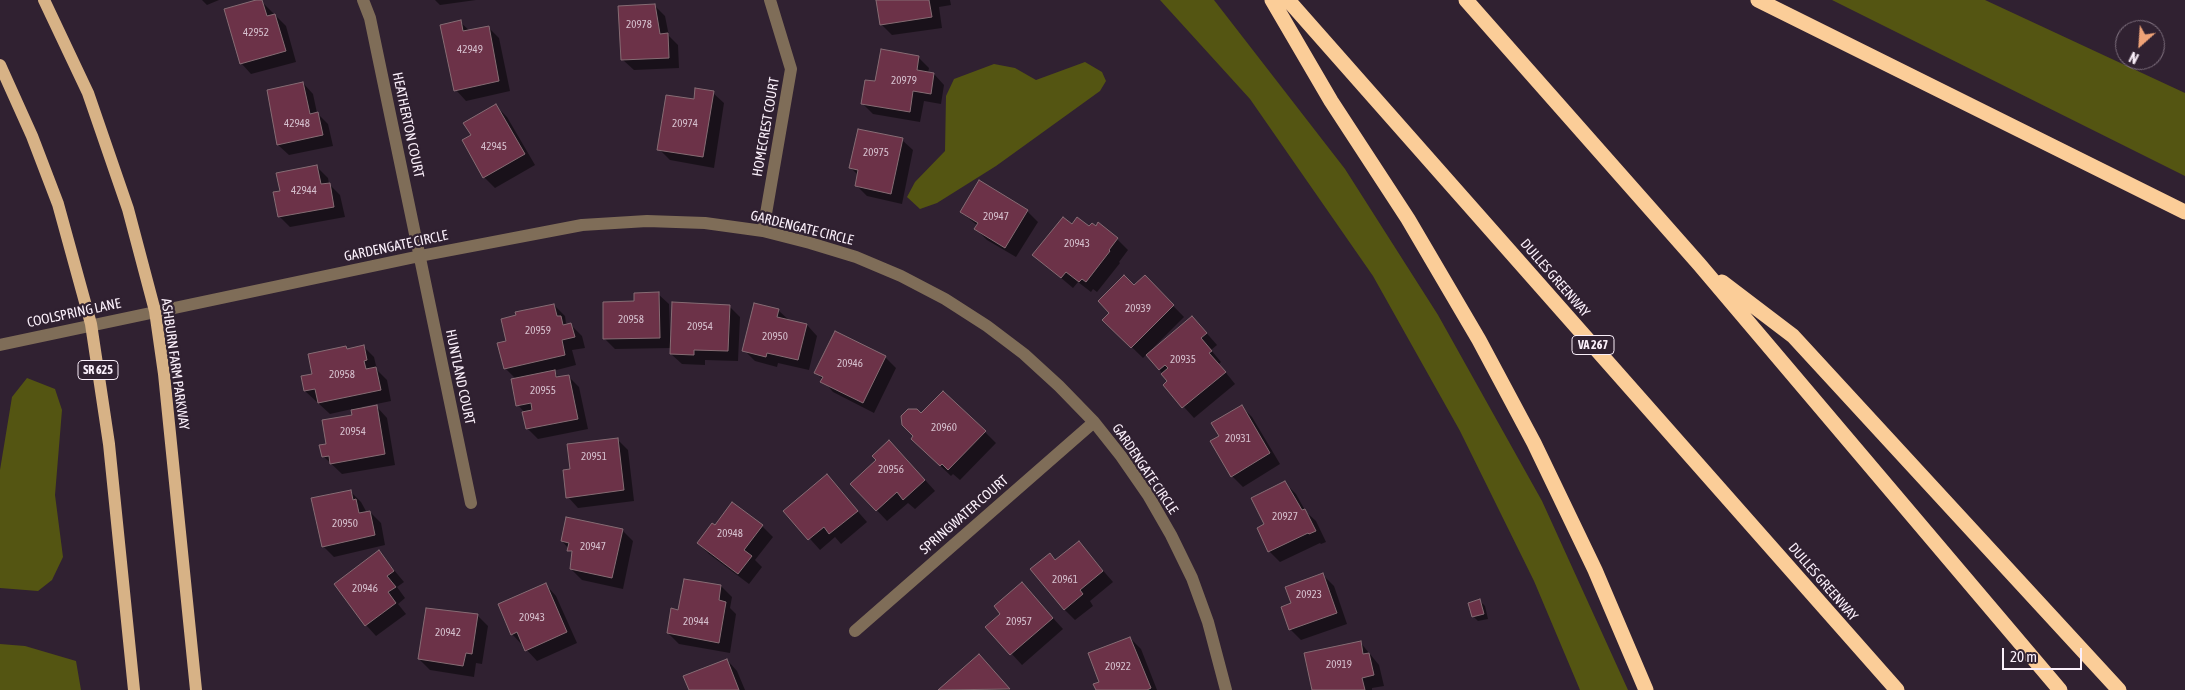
<!DOCTYPE html>
<html>
<head>
<meta charset="utf-8">
<style>
	body { margin:0 }
	#map { position:relative; width:2185px; height:690px; overflow:hidden; background:#302131; font-family:"Asap Condensed",sans-serif }
	canvas { display:block }
	.north { position:absolute; left:2115px; top:20px; width:50px; height:50px; box-sizing:border-box; background:#302131; border:1px solid #817381; border-radius:50%; rotate:206deg; font-size:14px; font-weight:700; line-height:20px; text-align:center; color:#faeffa }
	.north::after { content:''; display:block; margin:auto; width:18px; height:22px; background:#efa377; clip-path:polygon(50% 0,100% 100%,50% 72%,0 100%) }
	.scale { position:absolute; left:2002px; top:648px; width:80px; height:22px; box-sizing:border-box; border:2px solid #faeffa; border-top:0; padding-left:6px; font-size:15px; line-height:18px; white-space:nowrap; color:#faeffa; -webkit-text-stroke:4px #302131; paint-order:stroke }
</style>
</head>
<body>
<div id="map">
<canvas width="2185" height="690"></canvas>
<div class="north">N</div>
<div class="scale">20 m</div>
</div>
<script>
const ctx = document.querySelector('canvas').getContext('2d');
ctx.lineJoin = 'round';
function paint(path, color) { ctx.fillStyle = color; ctx.fill(path, 'evenodd'); }
const shape = rows => new Path2D(rows.map(r => 'M' + r).join(''));
function stroke(path, color, width, dash) { ctx.strokeStyle = color; ctx.lineWidth = width; ctx.lineCap = dash ? 'butt' : 'round'; ctx.setLineDash(dash || []); ctx.stroke(path); }
function write(font, color, halo, rows, align = 'center') {
  ctx.font = font + ' "Asap Condensed",sans-serif'; ctx.lineWidth = 4.5; ctx.setLineDash([]); ctx.textBaseline = 'middle'; ctx.strokeStyle = halo; ctx.fillStyle = color; for (const [text, x, y, turn = 0] of rows) {
    ctx.save(); ctx.translate(x, y); ctx.rotate((+turn || 0) * Math.PI / 180); ctx.textAlign = isNaN(turn) ? turn : align; if (halo) ctx.strokeText(text, 0, 0); ctx.fillText(text, 0, 0); ctx.restore();
  }
}
paint(shape([
	[1160,0,1214,0,1345,169,1438,315,1542,501,1628,690,1580,690,1534,581,1460,431,1373,276,1250,99],
	[1832,0,1985,0,2185,93,2185,176],
	[1085,62,1102,72,1106,81,1100,91,996,166,937,203,920,209,907,197,915,182,945,151,946,96,954,79,994,64,1015,68,1036,80],
	[27,378,55,389,62,410,55,495,63,557,52,580,38,591,0,588,0,470,12,397],
	[0,644,25,646,76,661,81,690,0,690]
]), '#545512');
paint(shape([
	[202,0,219,0,207,5],
	[260,0,286,26,296,62,251,74,241,63],
	[435,0,476,0,440,5],
	[878,0,950,0,951,5,939,7,942,28,892,35,881,24],
	[654,5,665,16,669,36,678,45,679,68,634,70,623,60],
	[460,22,470,31,488,27,499,38,510,91,466,101,456,90],
	[918,57,929,68,928,73,934,74,944,85,941,104,924,101,920,122,873,114,862,103,876,83],
	[303,83,313,94,317,113,328,124,333,146,289,155,278,145],
	[713,93,724,103,714,168,670,160,659,149],
	[496,106,507,117,535,165,495,188,484,177,472,136],
	[902,140,913,150,902,204,867,196,856,185,858,175,851,168],
	[317,167,328,178,329,184,340,195,345,217,290,227,279,216,281,192],
	[1027,211,1038,222,1016,257,987,240,976,229,978,226,961,212],
	[1072,226,1089,228,1117,239,1128,250,1119,262,1120,263,1097,292,1093,289,1091,292,1078,282,1073,288,1034,255],
	[1145,277,1184,317,1148,353,1149,354,1203,329,1217,345,1211,350,1221,362,1219,364,1235,384,1194,418,1164,385,1168,381,1147,354,1143,358,1104,320],
	[658,294,669,304,670,334,729,306,740,317,738,361,705,360,705,365,682,364,671,354,671,348,615,349,604,338,635,303],
	[554,305,565,316,566,323,571,325,582,336,585,348,572,350,576,365,553,371,560,378,568,376,579,387,588,429,538,439,527,428,525,413,518,405,516,379,505,368,507,342],
	[778,310,790,321,807,325,817,336,809,370,778,363,777,367,755,361,744,350],
	[363,346,374,357,377,370,387,380,391,401,362,407,363,409,377,407,387,418,395,465,342,474,323,456,328,445,353,416,352,409,330,414,305,391,314,375,310,355],
	[885,357,896,368,874,413,833,392,816,372],
	[1241,406,1252,417,1280,464,1243,487,1232,476,1220,437],
	[922,415,985,432,996,443,960,480,953,474,951,476,923,449,915,436],
	[617,439,628,450,634,501,578,508,568,497],
	[900,452,935,491,915,509,908,503,887,521,852,484],
	[826,475,867,522,841,544,835,537,820,550,785,511],
	[1285,483,1296,494,1306,512,1316,521,1326,542,1321,544,1320,543,1280,562,1269,551,1266,525],
	[350,491,361,502,367,513,370,512,381,523,385,545,334,557,323,546],
	[762,526,773,537,755,560,762,567,749,584,709,554,698,543],
	[622,530,633,541,623,589,582,580,571,569,573,554,562,541],
	[1079,543,1113,582,1090,601,1093,606,1075,620,1064,609,1056,561],
	[379,552,404,582,397,587,405,598,398,604,406,614,376,636,366,625],
	[1323,575,1334,586,1347,624,1301,640,1290,629],
	[685,580,721,586,732,597,730,608,736,614,730,653,679,644,668,633,679,611],
	[1022,584,1063,629,1022,665,987,627,1002,614],
	[546,585,556,596,577,643,537,661,512,634],
	[1480,601,1485,606,1488,619,1478,621,1473,616],
	[477,615,488,626,482,664,476,663,474,677,430,670,419,659],
	[1130,638,1141,649,1157,690,1097,690],
	[1360,642,1379,665,1384,686,1372,688,1372,690,1313,690],
	[979,656,1010,690,940,690],
	[727,660,737,671,745,690,690,690]
]), '#0007');
const building = shape([
	[256,0,262,0,267,16,275,14,286,51,240,64,224,9,256,0],
	[876,0,929,0,932,17,880,25,876,0],
	[655,4,660,34,668,33,669,58,621,60,618,6,655,4],
	[461,20,463,31,489,26,499,81,454,91,440,25,461,20],
	[881,49,919,56,917,70,934,73,931,94,913,91,910,112,861,104,865,80,875,81,881,49],
	[303,82,310,114,318,112,323,135,277,145,267,90,303,82],
	[695,88,714,91,703,157,657,150,666,95,694,99,695,88],
	[496,104,525,154,483,178,462,140,471,135,463,123,496,104],
	[858,129,903,138,891,194,855,186,858,170,849,168,858,129],
	[317,165,321,184,330,183,334,207,278,217,273,192,280,191,276,173,317,165],
	[979,180,1028,210,1005,248,974,229,978,223,960,212,979,180],
	[1063,217,1072,224,1077,217,1089,226,1092,223,1096,226,1098,222,1118,238,1109,250,1110,251,1086,282,1082,279,1079,282,1066,272,1061,278,1032,255,1063,217],
	[1124,275,1134,285,1145,275,1174,305,1131,348,1102,320,1109,313,1098,301,1124,275],
	[659,292,660,338,603,339,603,302,634,301,634,293,659,292],
	[672,302,730,305,728,351,694,350,694,355,670,354,672,302],
	[754,303,779,309,777,317,807,324,798,360,767,353,766,357,742,351,754,303],
	[554,304,557,316,561,316,563,325,571,323,575,337,562,340,565,355,504,369,497,343,506,341,501,319,516,315,515,312,554,304],
	[1192,316,1207,333,1201,338,1212,351,1209,353,1226,372,1182,408,1163,385,1167,381,1161,374,1168,368,1165,365,1159,370,1146,355,1192,316],
	[835,331,886,356,863,403,820,382,823,377,814,373,835,331],
	[364,345,367,360,364,361,366,369,376,367,381,390,318,403,315,389,304,391,301,376,312,374,308,354,346,346,347,349,364,345],
	[555,370,556,377,569,375,578,419,526,429,522,412,532,410,531,403,516,406,511,379,555,370],
	[943,391,986,431,948,470,942,464,940,466,911,439,913,436,902,425,901,416,908,409,917,409,921,413,943,391],
	[377,405,385,454,330,464,329,456,322,457,319,445,326,444,322,420,352,415,351,410,377,405],
	[1242,405,1270,453,1231,477,1210,441,1219,436,1211,423,1242,405],
	[618,438,624,490,566,498,563,470,570,469,567,444,618,438],
	[889,440,925,480,903,500,897,492,876,511,850,484,876,460,872,456,889,440],
	[827,474,858,511,829,534,824,527,808,540,783,511,827,474],
	[1285,481,1302,510,1305,509,1316,531,1309,534,1308,533,1268,552,1257,528,1264,524,1251,498,1285,481],
	[351,490,353,500,356,499,359,513,370,511,375,535,322,547,311,498,351,490],
	[732,502,763,525,744,550,752,556,738,574,697,543,712,523,715,525,732,502],
	[566,517,623,529,612,578,570,569,572,551,567,551,569,543,561,541,566,517],
	[1079,541,1103,571,1080,590,1083,594,1064,610,1030,569,1050,553,1055,560,1079,541],
	[379,550,394,571,387,576,396,587,388,592,396,603,365,626,334,584,379,550],
	[1323,573,1337,613,1289,630,1281,607,1291,603,1285,587,1323,573],
	[684,579,721,585,719,600,726,602,719,643,667,633,671,608,678,610,684,579],
	[1022,582,1053,618,1010,655,985,627,1000,614,994,606,1022,582],
	[546,583,567,632,525,651,517,632,511,635,498,604,546,583],
	[1480,599,1484,614,1472,617,1468,603,1480,599],
	[426,608,478,614,472,654,466,653,463,666,418,659,426,608],
	[1130,637,1151,688,1147,690,1096,690,1093,684,1099,682,1088,653,1130,637],
	[1361,641,1363,654,1369,653,1374,675,1362,678,1365,690,1312,690,1304,653,1361,641],
	[979,654,1010,689,938,690,979,654],
	[727,659,739,690,689,690,683,676,727,659]
]);
paint(building, '#6c3248');
stroke(building, '#866c74', 1);
stroke(shape([
	[363,0,370,18,471,503],
	[763,231,791,69,770,0],
	[0,345,420,256,582,225,647,221,705,223,763,231,810,243,856,257,901,276,945,299,987,326,1024,354,1059,386,1094,422,1121,456,1148,495,1171,535,1192,578,1208,622,1226,690],
	[855,631,1094,422]
]), '#7f6d58', 12);
stroke(shape([
	[44,0,88,93,128,209,155,311,164,374,196,690],
	[0,65,32,136,58,204,91,324,109,444,134,690]
]), '#d7b286', 12);
stroke(shape([
	[1272,0,1331,101,1408,219,1479,340,1534,443,1595,570,1646,690],
	[1288,0,1897,690],
	[1466,0,1699,264,2060,690],
	[1758,0,2185,212],
	[1722,282,1793,336,2119,690]
]), '#fbcd98', 15);
write('11px', '#d6c0ce', null, [
	["20978",639,25],
	["42952",256,33],
	["42949",470,50],
	["20979",904,81],
	["42948",297,124],
	["20974",685,124],
	["42945",494,147],
	["20975",876,153],
	["42944",304,191],
	["20947",996,217],
	["20943",1077,244],
	["20939",1138,309],
	["20958",631,320],
	["20954",700,327],
	["20959",538,331],
	["20950",775,337],
	["20935",1183,360],
	["20946",850,364],
	["20958",342,375],
	["20955",543,391],
	["20960",944,428],
	["20954",353,432],
	["20931",1238,439],
	["20951",594,457],
	["20956",891,470],
	["20927",1285,517],
	["20950",345,524],
	["20948",730,534],
	["20947",593,547],
	["20961",1065,580],
	["20946",365,589],
	["20923",1309,595],
	["20943",532,618],
	["20944",696,622],
	["20957",1019,622],
	["20942",448,633],
	["20919",1339,665],
	["20922",1118,667]
]);
for (const [x, y, w] of [
	[1593,345,42],
	[98,370,40]
]) { const box = new Path2D(); box.roundRect(x - w / 2, y - 9.5, w, 19, 4); ctx.fillStyle = '#302131'; ctx.fill(box); stroke(box, '#faeffa', 1); }
write('bold 12px', '#faeffa', null, [
	["VA 267",1593,345],
	["SR 625",98,370]
]);
write('14px', '#faeffa', '#302131', [
	["HEATHERTON COURT",408,125,78],
	["HOMECREST COURT",766,127,-80],
	["GARDENGATE CIRCLE",802,228,14],
	["GARDENGATE CIRCLE",396,246,-12],
	["DULLES GREENWAY",1555,278,49],
	["COOLSPRING LANE",74,313,-12],
	["ASHBURN FARM PARKWAY",175,364,82],
	["HUNTLAND COURT",460,377,78],
	["GARDENGATE CIRCLE",1145,469,56],
	["SPRINGWATER COURT",964,515,-41],
	["DULLES GREENWAY",1823,582,49]
]);
</script>
</body>
</html>
